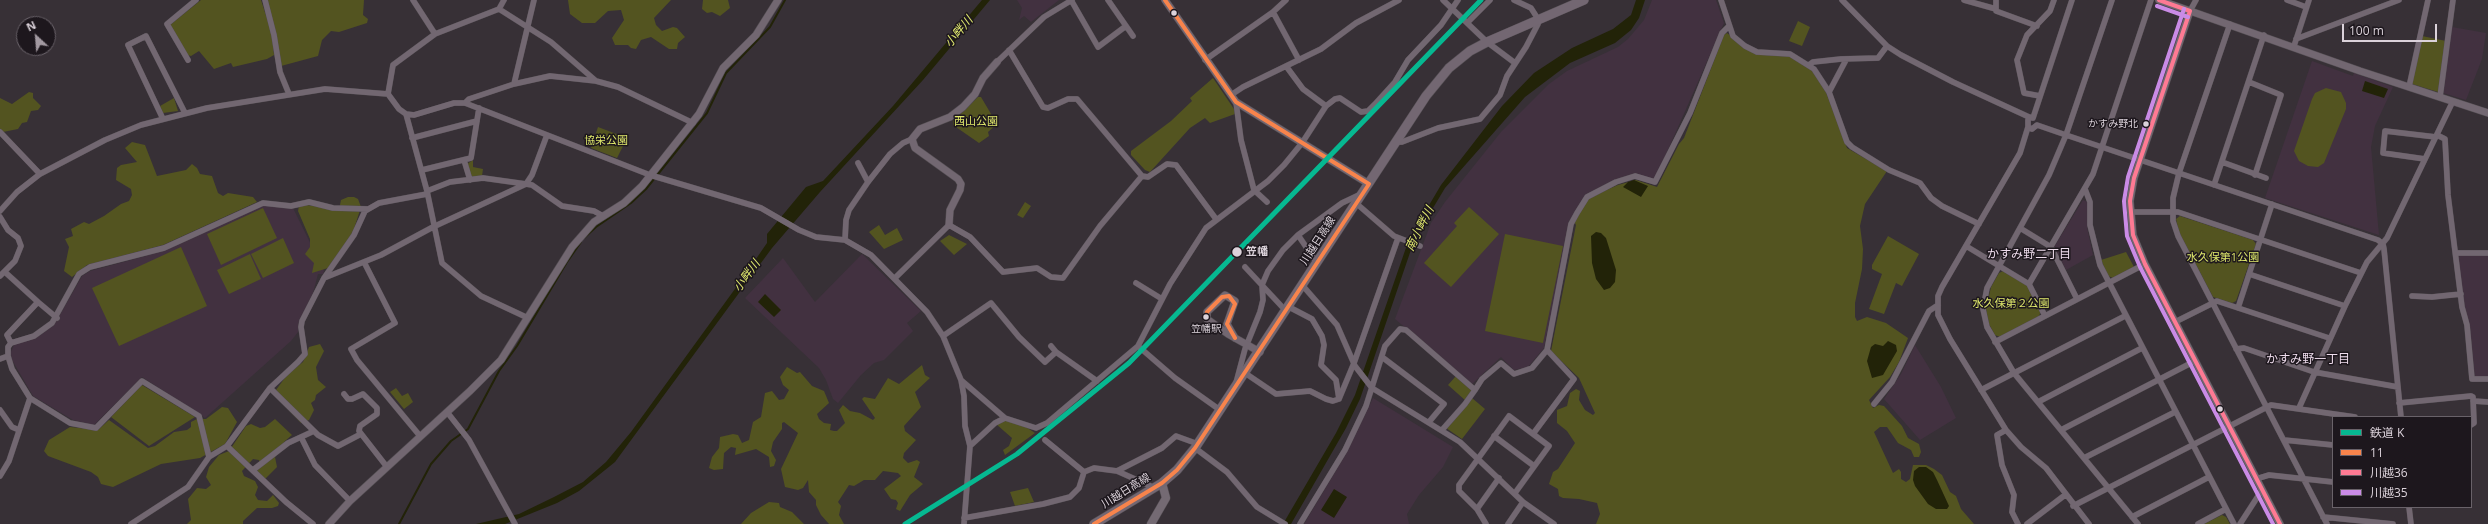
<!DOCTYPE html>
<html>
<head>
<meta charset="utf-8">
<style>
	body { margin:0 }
	#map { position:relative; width:2488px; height:524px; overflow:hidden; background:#373036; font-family:"Open Sans","Noto Sans JP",sans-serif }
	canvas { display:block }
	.legend { position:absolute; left:2332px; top:416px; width:140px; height:92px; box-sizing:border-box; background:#1d171d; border:1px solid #696269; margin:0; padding:5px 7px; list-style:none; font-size:12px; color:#dbd2da }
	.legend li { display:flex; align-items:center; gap:8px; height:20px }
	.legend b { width:20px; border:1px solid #696269 }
	.north { position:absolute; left:16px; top:16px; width:40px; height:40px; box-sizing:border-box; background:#1d171d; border:1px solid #696269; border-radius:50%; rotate:334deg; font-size:11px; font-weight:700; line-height:16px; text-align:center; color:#dbd2da }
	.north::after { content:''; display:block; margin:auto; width:14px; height:18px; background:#a299a1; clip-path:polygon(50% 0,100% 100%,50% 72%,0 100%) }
	.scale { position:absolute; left:2342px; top:24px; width:95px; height:18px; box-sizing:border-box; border:2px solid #dbd2da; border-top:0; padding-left:5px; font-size:12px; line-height:14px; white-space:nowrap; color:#dbd2da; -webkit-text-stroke:3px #1d171d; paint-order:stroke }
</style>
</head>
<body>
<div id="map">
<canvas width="2488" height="524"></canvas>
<ul class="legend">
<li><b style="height:5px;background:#06b891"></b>鉄道 K</li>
<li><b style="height:5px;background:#f8844c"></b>11</li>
<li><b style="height:5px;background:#fe7a93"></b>川越36</li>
<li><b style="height:5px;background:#ca8be6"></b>川越35</li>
</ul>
<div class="north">N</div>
<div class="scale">100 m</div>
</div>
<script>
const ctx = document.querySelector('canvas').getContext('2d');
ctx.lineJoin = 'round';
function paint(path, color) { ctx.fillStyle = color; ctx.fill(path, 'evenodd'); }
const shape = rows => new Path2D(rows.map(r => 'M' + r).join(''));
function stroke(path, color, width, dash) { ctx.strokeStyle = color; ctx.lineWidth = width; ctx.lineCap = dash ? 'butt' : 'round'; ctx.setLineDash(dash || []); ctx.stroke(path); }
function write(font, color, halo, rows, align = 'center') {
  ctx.font = font + ' "Open Sans","Noto Sans JP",sans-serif'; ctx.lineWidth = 3; ctx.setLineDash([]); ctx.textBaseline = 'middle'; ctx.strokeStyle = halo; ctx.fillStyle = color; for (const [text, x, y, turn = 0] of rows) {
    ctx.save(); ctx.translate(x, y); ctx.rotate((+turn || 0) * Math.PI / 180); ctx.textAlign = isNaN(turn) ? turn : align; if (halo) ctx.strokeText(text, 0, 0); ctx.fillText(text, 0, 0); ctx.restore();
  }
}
paint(shape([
	[1017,0,1059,0,1031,22,1024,16,1019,20,1022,8],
	[1652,0,1716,0,1724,23,1656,177,1652,180,1636,173,1585,195,1570,223,1544,348,1528,367,1514,370,1501,357,1472,384,1395,319,1431,223,1445,202,1501,132,1549,84,1567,71,1618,47,1628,39,1644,20],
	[2452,27,2486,33,2482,59,2466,100,2443,93],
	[2312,61,2353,76,2354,73,2393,87,2375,126,2371,147,2379,235,2265,198],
	[2083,200,2087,202,2087,227,2093,255,2066,270,2054,247],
	[261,205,293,208,324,271,323,274,318,274,313,293,298,324,298,332,291,341,205,418,142,377,94,425,73,420,33,396,12,360,10,354,14,345,39,336,54,325,82,276,90,271,160,252],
	[862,254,921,311,907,323,913,331,884,360,874,363,861,375,838,403,833,399,826,380,819,368,745,298,783,258,815,302],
	[2460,256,2488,256,2488,378,2473,377,2458,258],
	[1915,345,1941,387,1956,418,1920,440,1884,399,1901,374],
	[1373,398,1453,447,1443,467,1419,495,1407,514,1409,524,1304,524,1347,452]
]), '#423140');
paint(shape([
	[201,0,261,0,272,34,274,55,267,59,233,67,231,63,214,69,199,51,191,56,187,55,170,25],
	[267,0,364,0,363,15,368,19,367,23,339,32,331,31,322,40,318,56,281,66],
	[568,0,671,0,654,18,656,25,662,31,673,27,677,28,685,37,678,43,677,49,669,49,651,37,641,40,636,49,631,48,628,45,615,45,612,38,624,20,621,10,608,11,595,23,582,23,570,14],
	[703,0,728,0,730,8,720,16,712,12,707,13,702,9],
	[1798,21,1810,27,1802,46,1789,41],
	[1727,33,1753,53,1789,56,1811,68,1824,87,1847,148,1887,171,1865,204,1860,226,1863,249,1862,269,1855,303,1855,317,1857,321,1867,317,1886,323,1908,338,1899,362,1890,377,1869,400,1873,408,1879,405,1884,406,1902,426,1908,438,1919,444,1921,452,1919,457,1914,457,1911,450,1898,443,1887,427,1880,427,1874,432,1893,473,1899,469,1901,472,1901,479,1906,482,1910,479,1913,465,1926,465,1934,469,1942,475,1950,492,1956,496,1961,509,1974,524,1596,524,1600,514,1597,503,1579,499,1563,498,1559,496,1558,489,1549,484,1553,472,1558,469,1575,443,1567,431,1557,423,1557,410,1567,406,1570,393,1576,389,1580,391,1579,400,1585,410,1593,415,1595,413,1579,378,1551,351,1576,225,1574,221,1588,198,1618,185,1636,180,1657,187,1679,144,1684,138,1724,35],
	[2422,36,2446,41,2438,92,2412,84],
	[1213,78,1234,109,1235,114,1210,123,1205,118,1190,128,1150,172,1145,170,1131,155,1131,151,1171,121,1192,101,1190,98],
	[2326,88,2341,92,2346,103,2346,109,2324,163,2318,167,2308,166,2299,161,2294,151,2312,99,2315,93],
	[29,92,33,93,33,98,41,106,38,110,31,111,27,122,22,123,18,129,3,132,0,129,0,98,12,104],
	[978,97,981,97,997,124,988,132,989,136,979,143,953,125,953,121],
	[174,98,178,111,163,113,160,106],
	[598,127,627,138,617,158,591,148],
	[132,142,145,145,157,176,186,170,192,164,197,168,200,174,212,176,218,193,223,196,228,193,253,197,257,202,163,245,87,265,72,277,64,271,69,247,65,239,73,236,71,229,84,222,89,224,104,216,121,204,129,201,132,195,131,189,116,180,117,168,121,165,137,162,125,148],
	[473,160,473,167,483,169,482,176,473,178,470,176,467,164],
	[348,197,354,197,358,199,361,207,352,235,328,268,312,273,314,263,305,254,310,247,310,239,298,211,299,206,307,205,339,210,341,200],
	[1025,202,1031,206,1023,218,1017,215],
	[1469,207,1499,234,1451,287,1424,263,1457,226,1454,223],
	[263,208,277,238,221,265,207,234],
	[2180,216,2253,240,2256,244,2236,301,2232,303,2213,297,2179,232,2176,219],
	[879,225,885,235,897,228,903,240,884,249,869,232],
	[1505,234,1563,246,1543,343,1485,331],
	[949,235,967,244,954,255,940,241],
	[1888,236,1919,254,1902,286,1896,283,1884,314,1869,309,1882,274,1872,269,1872,265],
	[283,238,294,263,263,278,251,254],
	[181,247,207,306,119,346,92,288],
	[2126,252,2134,267,2113,278,2108,276,2101,260],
	[250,254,261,279,229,294,217,270],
	[2003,271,2028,285,2041,311,2039,316,2000,337,1995,335,1989,324,1986,309,1991,287,1999,273],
	[320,344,324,351,316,367,318,380,326,387,316,395,315,400,311,403,314,410,309,420,301,423,273,394,287,375,303,362,309,347],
	[922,365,925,375,930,378,915,392,921,407,904,426,905,431,916,440,904,453,903,458,908,463,917,460,920,462,914,477,923,484,910,495,900,511,896,509,898,503,896,500,891,499,884,489,901,476,898,473,883,471,875,480,864,480,854,486,849,485,838,502,841,506,839,515,844,524,829,524,821,515,816,505,816,500,809,492,808,480,803,488,798,490,785,487,781,469,798,433,784,422,782,423,782,429,773,442,771,451,776,460,774,466,770,467,769,457,756,449,735,455,736,448,731,447,724,453,723,469,714,470,709,468,712,457,719,448,720,437,733,434,738,435,742,443,749,440,753,422,761,417,765,393,772,391,779,400,784,399,789,390,783,385,780,377,787,367,797,373,800,372,812,386,824,391,829,403,817,414,819,419,824,423,831,424,830,430,834,431,837,431,845,423,839,410,843,405,850,411,860,413,873,420,875,418,862,399,864,397,875,399,888,378,899,384],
	[1456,376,1473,391,1466,401,1448,385],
	[142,385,195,417,149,446,111,417],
	[396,388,402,396,408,393,413,402,404,409,390,392],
	[1472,398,1485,409,1462,439,1446,428],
	[222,407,228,408,237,422,225,444,200,458,161,464,113,487,101,484,98,477,91,472,48,456,44,451,49,440,70,427,98,430,109,420,148,448,155,446,174,432,187,430,191,427,191,422,197,419,206,419],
	[275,419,292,435,285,441,283,444,285,448,275,457,277,467,265,479,257,471,260,467,259,460,253,459,242,471,244,476,255,481,258,487,255,495,258,500,267,501,273,495,279,503,278,506,272,508,257,508,243,521,243,524,187,524,191,520,188,499,197,488,206,489,211,485,206,477,209,467,219,455,229,451,246,426,251,424,260,428,265,427],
	[1005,420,1020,423,1035,433,1005,455,1003,450,1009,446,1012,438,996,424],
	[1028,488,1034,502,1015,506,1010,492],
	[769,502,779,503,780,507,792,512,804,524,741,524,751,513],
	[2222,515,2226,517,2230,524,2204,524]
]), '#535420');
paint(shape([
	[982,0,990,0,923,80,820,192,772,248,615,462,579,491,557,503,505,524,476,524,519,514,554,497,583,482,606,462,631,432,740,282,767,243,767,234,806,187,823,181,893,106],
	[1636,0,1645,0,1639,18,1631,30,1615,43,1570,63,1525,97,1445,188,1415,238,1360,399,1346,428,1291,524,1283,524,1336,433,1355,395,1409,239,1441,185,1502,106,1534,73,1572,48,1613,29,1631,15],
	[2365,81,2388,89,2384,98,2362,91],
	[1634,180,1648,186,1641,197,1623,187,1628,182],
	[1596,232,1601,233,1606,238,1616,270,1615,282,1610,288,1604,290,1596,279,1592,263,1591,236],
	[765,294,781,310,774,317,758,302],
	[1888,341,1896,345,1897,351,1883,375,1872,378,1867,361,1871,347,1875,344,1883,346],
	[1926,467,1933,472,1937,480,1949,506,1947,509,1936,509,1928,504,1915,486,1913,480,1914,471,1919,467],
	[1334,489,1347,497,1334,518,1321,510]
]), '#222308');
stroke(shape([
	[584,238,596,227,631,203,646,189,707,113,726,73,770,27,785,0],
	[399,524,431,464,451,441,468,429,499,371,517,346,567,262,581,242]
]), '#222308', 2);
const minor = shape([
	[265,0,274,35,280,72,289,94],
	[413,0,435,34],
	[1071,0,1098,47,1126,26],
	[1108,0,1133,36],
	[1443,0,1487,42,1515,63],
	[1721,0,1733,36,1745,46,1757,52,1790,54,1814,69,1829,92,1847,142,1852,147,1889,170,1920,183,1931,198,1942,206,1979,224],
	[1842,0,1887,46,1901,55,1953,82,2029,117],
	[1964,0,1996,9],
	[1996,0,1996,11,2037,26],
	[2112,0,2066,135,2049,175,1987,288,1983,309,1987,327,2014,373,2138,524],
	[2287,0,2306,7],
	[499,9,504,0],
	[2190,11,2196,0],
	[1273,12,1299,60],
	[1467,23,1490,0],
	[2230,24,2179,173,2173,198,2173,221,2178,236,2327,524],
	[2296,39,2399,0],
	[2294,46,2309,0],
	[1009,50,1043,107,1048,108,1068,99,1077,99,1142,176,1148,177,1167,164,1176,165,1216,219],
	[188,60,167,24,196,0],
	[1205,60,1273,12,1286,0],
	[997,62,1044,17,1072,0],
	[1809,65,1813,62,1841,59,1878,58,1887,46],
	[1286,66,1303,89,1326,106],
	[2249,82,2281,95,2255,175],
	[514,84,550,76,596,81,618,87,693,123],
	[2409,87,2428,0],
	[1829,92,1846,60],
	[388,94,393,65,435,34,499,9,551,42,596,81],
	[1231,95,1243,87,1321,49,1356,23,1399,0],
	[2040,96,2024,93,2017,60,2027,35,2050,11,2054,0],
	[2440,97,2453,0],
	[1236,102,1241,140,1254,190,1267,202],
	[465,103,469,99,514,84,534,0],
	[406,114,427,191,442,263,481,296,528,318],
	[2033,118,2029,117,2028,120,2028,127,2020,153,1942,287,1938,296,1938,315,1950,339,2006,430,2021,447,2046,468,2089,524],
	[2033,118,2072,0],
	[163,119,128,45,146,36,185,113],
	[2028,127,2032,129,2037,125,2066,135,2378,240,2383,244,2384,249,2401,417],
	[0,132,40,174],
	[2437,135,2445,139,2448,195,2462,307,2467,325,2472,379,2488,379],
	[412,138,477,121],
	[1397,142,1402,142,1438,128,1480,119,1500,95,1507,76,1526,47,1538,24,1538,19,1531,8,1514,0],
	[2425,159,2383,153,2385,131,2436,137],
	[464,160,470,180],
	[2222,162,2266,178],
	[858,163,868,182],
	[422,170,471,158,479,108],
	[2214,185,2264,35],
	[2085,189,2090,202,2090,225,2100,265,2234,524],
	[427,191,450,182,483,178,526,184,532,185,562,206,594,211,603,216],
	[1357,204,1394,236,1420,246],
	[0,211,17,192,40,174,105,140,141,125,207,108,325,89,388,94,399,109,406,114,414,115,454,103,465,103,650,175,761,208,799,230,816,237,845,240,871,255,927,312,943,336,961,380,964,396,965,426,970,446,964,524],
	[2130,212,2178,212,2361,273],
	[0,217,8,230,18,238,21,246,15,261,0,276],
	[2020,228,2051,247,2077,299],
	[1298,235,1317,263],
	[845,240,846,220,849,210,868,182,890,154,903,143,912,139],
	[1966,246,2029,284,2045,316],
	[2456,253,2488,253],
	[364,262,395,323,351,349,357,360,420,436],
	[1245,267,1286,311],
	[2249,274,2345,306],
	[324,278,354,235,365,211,379,203,427,194],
	[895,278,949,225,970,237,1003,272,1037,268,1051,277,1063,278,1100,226,1142,176],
	[1136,283,1162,299],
	[2029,284,2093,174,2151,0],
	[1303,286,1337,325,1355,366,1372,388,1460,442,1523,502,1554,524],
	[2412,296,2432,297,2461,294],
	[38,302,57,318],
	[1289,307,1312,319,1322,336,1324,345,1321,365,1336,380,1339,399],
	[2238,308,2272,204],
	[2175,322,2217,301,2329,338],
	[943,336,991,303,1019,337,1045,362,1056,352,1097,381],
	[1995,342,2145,264],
	[11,343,34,336,52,323,79,274,90,267,164,248,263,203,291,206,309,202,333,208,368,209],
	[1051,346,1056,352],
	[1138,346,1175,378,1220,410],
	[2236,349,2244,348,2314,372,2398,387],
	[1382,357,1444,404,1429,422],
	[0,359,8,356],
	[1245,373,1276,394,1310,391,1326,399,1333,401,1339,399,1354,363,1398,238],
	[961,380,1005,418],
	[1236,383,1245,349,1260,312,1263,300,1262,285,1268,271,1283,250,1298,235,1342,203,1361,194],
	[270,388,318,435,338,446,361,434],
	[1981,390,2125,316],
	[344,394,348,399,352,399,363,394,377,408,377,414,360,426,359,431,387,467],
	[30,398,70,423,96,428,142,381,199,416,209,457],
	[2473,401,2488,402],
	[2038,402,2142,348],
	[2399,403,2471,396,2473,397,2474,423,2471,425],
	[1874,404,1892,382,1929,311,1938,305],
	[2299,408,2345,306,2367,262,2387,238,2453,101],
	[0,410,12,427,19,430],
	[447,412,469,440,515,524],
	[1442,430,1465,404,1475,390],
	[2006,430,1997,435,2002,465,2014,495,2012,512,2018,524],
	[2061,430,2195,361],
	[1533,434,1574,379,1547,350],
	[1494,436,1534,466],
	[301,437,315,465,350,501],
	[1045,440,1084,472],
	[2284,440,2333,445],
	[227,446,286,502,313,524],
	[970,446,995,423,1005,418,1036,428,1047,423,1138,346,1170,284,1206,228,1268,181,1284,165,1302,143,1326,106,1335,99,1340,98,1361,112,1368,111,1375,104,1395,82,1408,60,1441,25,1458,0],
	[1195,448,1227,472,1257,507,1285,524],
	[2084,458,2175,412],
	[253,470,288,443,314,431],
	[1117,471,1162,448,1176,436,1198,444],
	[0,476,9,461,30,398,12,369,8,356,8,347,11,343,7,335,38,302,6,273],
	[2256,479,2269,475,2333,482],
	[2073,506,2271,405,2355,417],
	[2409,507,2411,524],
	[1477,509,1499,478],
	[2132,517,2209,477],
	[2323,517,2393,524],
	[964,518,1043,504,1070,497,1079,488,1084,472,1094,468,1117,471,1155,488],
	[131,524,188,487,209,457,227,446,270,388,298,362,305,354,301,327,302,321,324,278,381,255,433,227,526,184,532,175,547,135],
	[1300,524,1345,450,1366,406,1385,346,1400,329,1406,330,1475,390,1482,379,1501,363,1514,374,1532,368,1547,350,1571,224,1577,213,1587,197,1616,182,1635,176,1655,182,1690,113,1722,33,1729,26],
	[1486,524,1477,509,1459,491,1459,485,1509,416,1549,446,1515,493],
	[1508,524,1523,502],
	[2027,524,2065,495],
	[2198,524,2226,509],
	[2240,524,2262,490]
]);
const tertiary = shape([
	[1165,0,1236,102,1369,184],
	[2159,0,2360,71,2488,113],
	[2190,11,2134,178,2130,201,2133,235,2145,264,2280,524],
	[949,225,950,210,960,190,961,184,958,179,915,148,912,139,920,129,950,117,963,107,975,94,983,78,997,62],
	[1235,338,1227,324,1235,301,1225,295,1207,312,1207,319,1228,334,1235,338,1260,352],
	[329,524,350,501,470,391,501,360,572,247,594,222,624,203,642,186,699,114,723,68,756,35,778,0]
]);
const secondary = shape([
	[1151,524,1166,498,1162,483]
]);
const primary = shape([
	[1094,524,1162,483,1177,470,1195,448,1426,96,1449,68,1470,51,1487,42,1584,0]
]);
stroke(minor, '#544e53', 6);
stroke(tertiary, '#544e53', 8);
stroke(secondary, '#544e53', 9);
stroke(primary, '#544e53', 10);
stroke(minor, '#726771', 5.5);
stroke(tertiary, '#726771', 7);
stroke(secondary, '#746a73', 8);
stroke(primary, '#736772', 9);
stroke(shape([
	[1165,0,1236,102,1369,184],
	[1206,317,1207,312,1222,297,1229,296,1235,304,1227,324,1235,338],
	[1094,524,1162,483,1177,470,1195,448,1369,184]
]), '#f8844c', 4);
stroke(shape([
	[2159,0,2190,11],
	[2190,11,2134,178,2130,201,2133,235,2145,264,2280,524]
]), '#fe7a93', 4);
stroke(shape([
	[2157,6,2188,17],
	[2184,9,2128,177,2124,201,2127,236,2140,267,2273,524]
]), '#ca8be6', 4);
stroke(shape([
	[905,524,1017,454,1129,363,1481,0]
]), '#06b891', 5);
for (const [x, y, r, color] of [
	[1174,13,3.5,"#dbd2da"],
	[2146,124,3.5,"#dbd2da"],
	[1237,252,5.5,"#dbd2da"],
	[1206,317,3.5,"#dbd2da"],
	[2220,409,3.5,"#dbd2da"]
]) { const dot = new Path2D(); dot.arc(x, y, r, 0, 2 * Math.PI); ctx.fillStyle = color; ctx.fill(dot); stroke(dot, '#1d171d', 1.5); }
write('10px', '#dbd2da', '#1d171d', [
	["かすみ野北",2138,124],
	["笠幡駅",1206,329,"center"]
], 'right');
write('11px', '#dee76b', '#1d171d', [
	["西山公園",976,122],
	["協栄公園",606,141],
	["水久保第1公園",2223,258],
	["水久保第２公園",2011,304]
]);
write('11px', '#dbd2da', '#1d171d', [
	["川越日高線",1318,241,-57],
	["川越日高線",1126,491,-32]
]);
write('bold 11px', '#dbd2da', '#1d171d', [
	["笠幡",1246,252]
], 'left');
write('italic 12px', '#e2eb6f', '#1d171d', [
	["小畔川",959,32,-50],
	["南小畔川",1420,229,-63],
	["小畔川",747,276,-54]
]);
write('12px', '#eedcec', '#1d171d', [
	["かすみ野二丁目",2029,255],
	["かすみ野一丁目",2308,360]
]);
</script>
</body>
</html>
